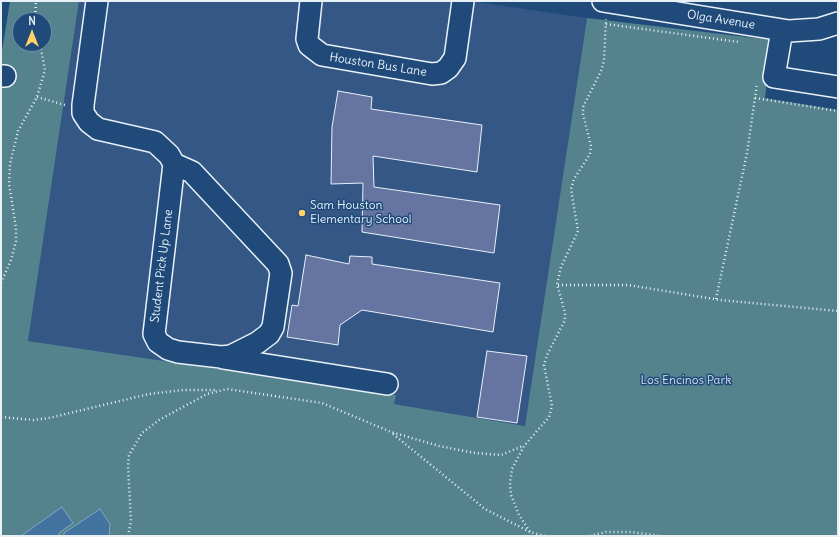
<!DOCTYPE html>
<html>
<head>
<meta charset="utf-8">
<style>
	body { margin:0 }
	#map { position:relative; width:839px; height:537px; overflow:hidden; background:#1f4a7a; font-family:Delius,sans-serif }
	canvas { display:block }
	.frame { position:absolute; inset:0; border:2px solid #e8f1f8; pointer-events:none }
	.north { position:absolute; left:12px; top:12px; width:40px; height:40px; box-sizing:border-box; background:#1f4a7a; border:1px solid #6f8dac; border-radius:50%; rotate:0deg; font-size:11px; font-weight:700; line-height:16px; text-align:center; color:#e8f1f8 }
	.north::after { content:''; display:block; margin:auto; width:14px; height:18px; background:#ffd166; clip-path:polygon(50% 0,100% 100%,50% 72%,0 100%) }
</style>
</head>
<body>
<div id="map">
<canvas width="839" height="537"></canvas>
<div class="frame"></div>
<div class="north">N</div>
</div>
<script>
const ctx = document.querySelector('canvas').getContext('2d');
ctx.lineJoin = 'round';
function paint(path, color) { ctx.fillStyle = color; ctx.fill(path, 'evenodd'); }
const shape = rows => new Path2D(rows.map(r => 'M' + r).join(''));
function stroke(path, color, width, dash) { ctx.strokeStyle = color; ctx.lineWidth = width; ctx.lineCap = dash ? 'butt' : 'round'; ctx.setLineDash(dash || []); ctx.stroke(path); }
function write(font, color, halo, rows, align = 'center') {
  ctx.font = font + ' Delius,sans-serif'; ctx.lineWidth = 3; ctx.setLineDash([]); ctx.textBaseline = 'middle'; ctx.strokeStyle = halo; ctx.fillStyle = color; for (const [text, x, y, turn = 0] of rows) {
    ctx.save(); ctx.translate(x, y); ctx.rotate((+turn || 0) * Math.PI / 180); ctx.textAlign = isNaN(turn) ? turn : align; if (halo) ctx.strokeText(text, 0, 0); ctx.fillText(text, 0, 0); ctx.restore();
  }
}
paint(shape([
	[79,1,470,1,587,18,526,426,394,404,395,395,28,341]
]), '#345786');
paint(shape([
	[10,1,79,1,28,341,396,395,394,404,525,426,587,18,772,40,765,98,838,110,838,536,1,536,1,57],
	[20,20,44,20,44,44,20,44]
]), '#54838d');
const water = shape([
	[62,507,73,523,59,533,59,536,21,536,62,507],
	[100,509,110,524,109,536,64,536,64,533,100,509]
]);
paint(water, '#42749f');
stroke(water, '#84a6c3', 1);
const building = shape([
	[338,91,372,97,371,109,482,125,477,172,373,156,374,187,500,205,494,253,362,232,363,183,331,184,332,127,338,91],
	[306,255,349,264,350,256,372,257,372,264,500,283,493,332,362,310,340,325,338,345,287,337,292,305,298,306,306,255],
	[487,351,527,356,517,423,477,417,487,351]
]);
paint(building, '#6674a2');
stroke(building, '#e8f1f8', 1);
const minor = shape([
	[97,1,83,105,83,113,89,122,98,129,155,142,169,155,174,164],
	[311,1,307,39,309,45,322,55,432,74,441,73,448,68,455,58,463,1],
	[603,1,789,31,819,29,838,23],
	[782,30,774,77,838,87],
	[1,76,5,76],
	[174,164,192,172,278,264,281,273,273,327,269,334,257,343,231,356,221,357,178,352,168,349,158,342,154,334,174,164],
	[223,358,387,384]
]);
stroke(minor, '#e8f1f8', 24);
stroke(shape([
	[35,20,36,1],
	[606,24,739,42],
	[37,97,65,105],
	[755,98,838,111],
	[1,283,11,260,16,241,16,228,9,184,10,164,18,131,37,97,45,70,40,44],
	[558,285,628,285,720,300,838,311],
	[716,299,747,153,757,84],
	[1,417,34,420,49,418,149,394,183,390,217,390],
	[393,434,485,509,530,532],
	[128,536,131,521,128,466,129,455,142,433,159,420,207,394,227,389,322,403,391,432,439,446,475,453,501,455,523,446],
	[545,536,530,532,519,515,511,495,510,483,512,469,524,446,549,417,552,406,544,365,547,355,565,320,565,313,557,284,561,267,578,231,571,189,574,179,590,154,591,146,583,114,583,107,602,69,604,60,606,19],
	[590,536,606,532,631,532,661,536]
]), '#e8f1f8', 2.5, [1, 3]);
stroke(minor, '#1f4a7a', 21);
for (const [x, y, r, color] of [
	[302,213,4,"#ffd166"]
]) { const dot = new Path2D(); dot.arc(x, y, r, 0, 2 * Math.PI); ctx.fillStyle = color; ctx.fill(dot); stroke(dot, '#1f4a7a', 1.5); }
write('12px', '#e8f1f8', '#1f4a7a', [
	["Olga Avenue",721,20,9],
	["Houston Bus Lane",378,65,9],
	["Student Pick Up Lane",162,266,-83]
]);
write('12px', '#e8f1f8', '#1f4a7a', [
	["Sam Houston",310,206],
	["Elementary School",310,220]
], 'left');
write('12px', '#d2e0e8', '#1f4a7a', [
	["Los Encinos Park",686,381]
]);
</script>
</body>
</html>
